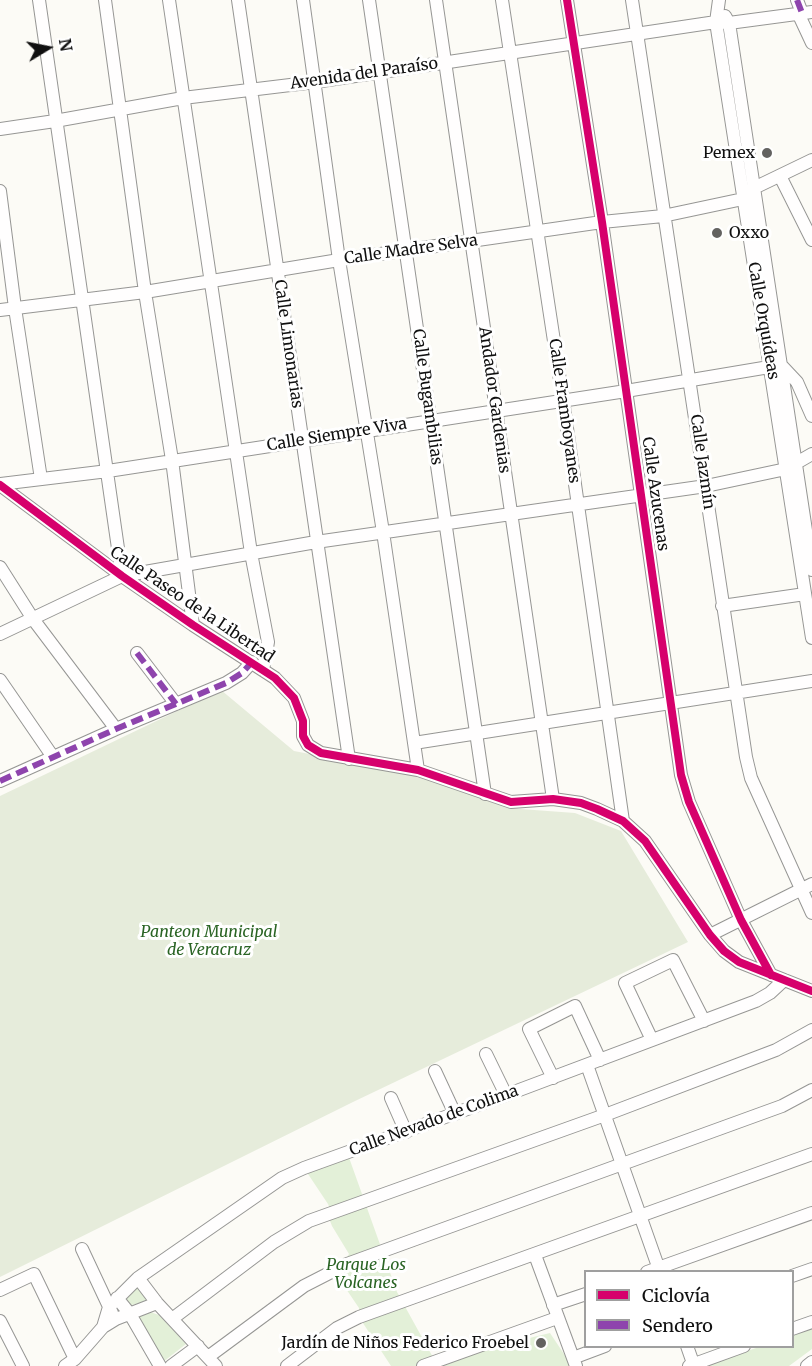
<!DOCTYPE html>
<html>
<head>
<meta charset="utf-8">
<style>
	body { margin:0 }
	#map { position:relative; width:812px; height:1366px; overflow:hidden; background:#fcfbf6; font-family:Merriweather,serif }
	canvas { display:block }
	.legend { position:absolute; left:584px; top:1270px; width:210px; height:78px; box-sizing:border-box; background:#fff; border:2px solid #9f9f9f; margin:0; padding:8px 10px; list-style:none; font-size:18px; color:#101010 }
	.legend li { display:flex; align-items:center; gap:12px; height:30px }
	.legend b { width:30px; border:2px solid #9f9f9f }
	.north { position:absolute; left:18px; top:18px; width:60px; height:60px; -webkit-text-stroke:4px #fff; paint-order:stroke; rotate:80deg; font-size:16px; font-weight:700; line-height:24px; text-align:center; color:#101010 }
	.north::after { content:''; display:block; margin:auto; width:21px; height:27px; background:#101010; clip-path:polygon(50% 0,100% 100%,50% 72%,0 100%) }
</style>
</head>
<body>
<div id="map">
<canvas width="812" height="1366"></canvas>
<ul class="legend">
<li><b style="height:8px;background:#d6006c"></b>Ciclovía</li>
<li><b style="height:8px;background:#8e44ad"></b>Sendero</li>
</ul>
<div class="north">N</div>
</div>
<script>
const ctx = document.querySelector('canvas').getContext('2d');
ctx.lineJoin = 'round';
function paint(path, color) { ctx.fillStyle = color; ctx.fill(path, 'evenodd'); }
const shape = rows => new Path2D(rows.map(r => 'M' + r).join(''));
function stroke(path, color, width, dash) { ctx.strokeStyle = color; ctx.lineWidth = width; ctx.lineCap = dash ? 'butt' : 'round'; ctx.setLineDash(dash || []); ctx.stroke(path); }
function write(font, color, halo, rows, align = 'center') {
  ctx.font = font + ' Merriweather,serif'; ctx.lineWidth = 6; ctx.setLineDash([]); ctx.textBaseline = 'middle'; ctx.strokeStyle = halo; ctx.fillStyle = color; for (const [text, x, y, turn = 0] of rows) {
    ctx.save(); ctx.translate(x, y); ctx.rotate((+turn || 0) * Math.PI / 180); ctx.textAlign = isNaN(turn) ? turn : align; if (halo) ctx.strokeText(text, 0, 0); ctx.fillText(text, 0, 0); ctx.restore();
  }
}
paint(shape([
	[347,1152,397,1292,435,1361,550,1333,572,1366,391,1366,359,1317,359,1308,336,1274,349,1254,332,1226,327,1213,331,1211,328,1204,304,1168],
	[138,1283,147,1301,128,1306,121,1297],
	[147,1311,159,1315,186,1344,163,1362,134,1317],
	[812,1328,812,1349,789,1366,703,1366,759,1347,792,1346,793,1335]
]), '#e3f0d8');
paint(shape([
	[221,690,294,751,414,774,507,808,575,813,621,831,688,942,353,1102,0,1277,0,796]
]), '#e6ecdb');
const minor = shape([
	[39,0,122,576],
	[105,0,145,292,172,460,193,625],
	[169,0,251,553,268,642,263,670],
	[238,0,349,759],
	[303,0,339,260,383,532,418,770],
	[369,0,485,794],
	[436,0,553,799],
	[502,0,563,400,623,821],
	[567,0,602,222,681,775,689,802,741,920,771,975],
	[632,0,746,757,751,778,812,913],
	[719,0,716,22,812,638],
	[797,0,802,13],
	[798,13,812,43],
	[725,16,729,23,812,570],
	[0,129,55,121,183,98,315,82,716,22,729,23,812,12],
	[780,176,812,240],
	[0,191,15,308,41,479],
	[0,310,145,292,339,260,602,222,663,216,743,199,754,188,812,160],
	[0,484,108,471,626,391,781,365,797,382,812,416],
	[0,485,122,576,193,625,275,678,294,698,303,721,303,736,308,745,321,753,418,770,511,802,553,799,581,803,597,809,623,821,645,841,710,935,724,951,739,962,812,991],
	[0,567,33,619,116,729],
	[722,606,805,594],
	[0,634,122,576,316,542,706,486,786,469,812,454],
	[137,653,176,704],
	[0,680,53,757],
	[414,743,812,681],
	[0,781,116,729,226,683,242,673,252,662],
	[710,935,812,884],
	[652,1040,625,983,673,960,704,1021],
	[486,1054,506,1095],
	[587,1065,660,1272],
	[435,1071,455,1114],
	[553,1078,529,1029,575,1006,600,1060],
	[391,1098,406,1132],
	[82,1249,112,1313],
	[535,1255,576,1366],
	[647,1272,812,1213],
	[792,1276,812,1269],
	[138,1278,157,1303,216,1366],
	[0,1290,34,1274,75,1359],
	[117,1298,130,1314,160,1366],
	[553,1305,586,1294],
	[172,1319,274,1242,309,1221,605,1115,776,1050,812,1030],
	[0,1321,23,1366],
	[103,1327,109,1307,138,1278,282,1178,304,1168,506,1095,756,1001,770,993,784,980],
	[792,1329,812,1322],
	[687,1346,694,1366],
	[208,1357,304,1286,347,1264,782,1106,812,1090],
	[573,1358,605,1346],
	[65,1366,75,1359,103,1327,116,1319,157,1303],
	[171,1366,198,1346],
	[287,1366,337,1328,359,1317,812,1154],
	[423,1366,557,1318],
	[689,1366,744,1346],
	[807,1366,812,1362]
]);
stroke(minor, '#969694', 14);
stroke(minor, '#fffefe', 12);
stroke(shape([
	[797,0,802,13],
	[137,653,176,704],
	[0,781,116,729,226,683,242,673,252,662]
]), '#8e44ad', 6, [12, 6]);
stroke(shape([
	[567,0,602,222,681,775,689,802,741,920,771,975],
	[0,485,122,576,193,625,275,678,294,698,303,721,303,736,308,745,321,753,418,770,511,802,553,799,581,803,597,809,623,821,645,841,710,935,724,951,739,962,812,991]
]), '#d6006c', 8);
for (const [x, y, r, color] of [
	[767,153,6,"#636260"],
	[717,233,6,"#636260"],
	[541,1343,6,"#636260"]
]) { const dot = new Path2D(); dot.arc(x, y, r, 0, 2 * Math.PI); ctx.fillStyle = color; ctx.fill(dot); stroke(dot, '#fff', 2); }
write('16px', '#101010', '#fff', [
	["Avenida del Paraíso",364,74,-8],
	["Calle Madre Selva",411,250,-8],
	["Calle Orquídeas",763,321,80],
	["Calle Limonarias",288,344,82],
	["Calle Bugambilias",427,397,82],
	["Andador Gardenias",494,400,82],
	["Calle Framboyanes",564,411,82],
	["Calle Siempre Viva",337,435,-9],
	["Calle Jazmín",702,462,82],
	["Calle Azucenas",655,494,82],
	["Calle Paseo de la Libertad",192,605,34],
	["Calle Nevado de Colima",434,1121,-20]
]);
write('16px', '#101010', '#fff', [
	["Pemex",755,153],
	["Oxxo",729,233,"left"],
	["Jardín de Niños Federico Froebel",529,1343]
], 'right');
write('italic 16px', '#2a6424', '#fff', [
	["Panteon Municipal",209,932],
	["de Veracruz",209,950],
	["Parque Los",366,1265],
	["Volcanes",366,1283]
]);
</script>
</body>
</html>
